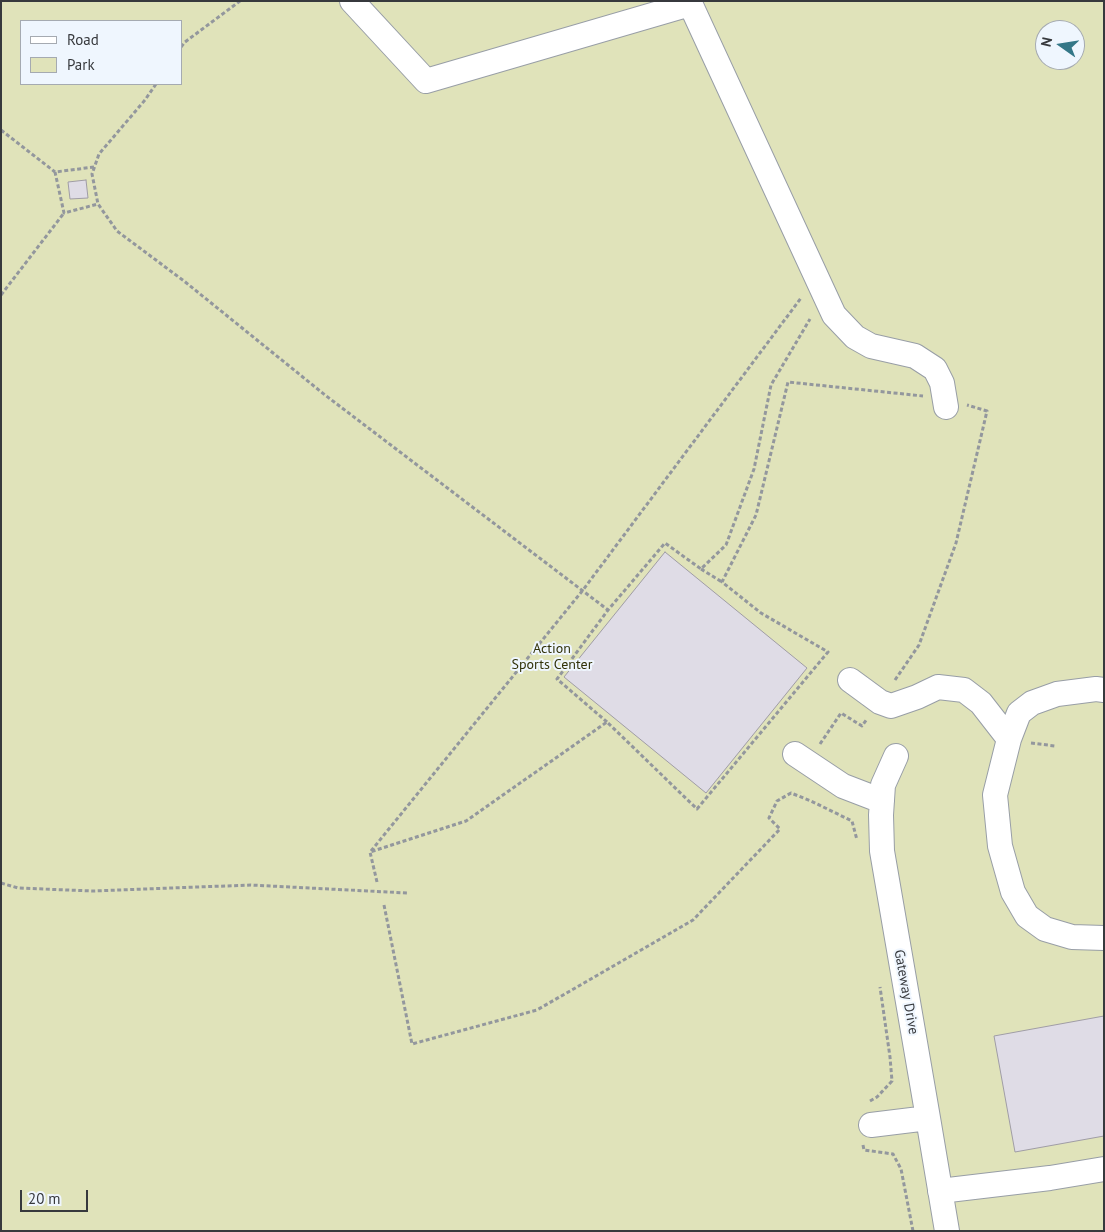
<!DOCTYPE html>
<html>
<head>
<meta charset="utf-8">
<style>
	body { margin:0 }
	#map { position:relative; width:1105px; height:1232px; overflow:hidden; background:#eff6fe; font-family:"PT Sans",sans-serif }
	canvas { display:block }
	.frame { position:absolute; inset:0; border:2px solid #37393d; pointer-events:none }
	.legend { position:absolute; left:20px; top:20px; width:162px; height:65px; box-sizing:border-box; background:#eff6fe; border:1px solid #a5aab1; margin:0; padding:6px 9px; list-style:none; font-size:15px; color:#37393d }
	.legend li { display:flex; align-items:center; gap:10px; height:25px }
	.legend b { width:25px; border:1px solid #a5aab1 }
	.north { position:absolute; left:1035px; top:20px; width:50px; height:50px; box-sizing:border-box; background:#eff6fe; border:1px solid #a5aab1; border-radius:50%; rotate:283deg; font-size:14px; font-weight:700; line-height:20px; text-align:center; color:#37393d }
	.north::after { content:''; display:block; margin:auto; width:18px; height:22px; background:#347788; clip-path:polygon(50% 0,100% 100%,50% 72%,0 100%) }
	.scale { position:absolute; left:20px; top:1190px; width:68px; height:22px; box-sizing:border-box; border:2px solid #37393d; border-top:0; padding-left:6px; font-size:15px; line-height:18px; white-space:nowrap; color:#37393d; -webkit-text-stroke:4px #eff6fe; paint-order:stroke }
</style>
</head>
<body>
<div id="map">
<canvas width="1105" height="1232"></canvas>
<div class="frame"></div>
<ul class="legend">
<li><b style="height:6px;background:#fff"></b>Road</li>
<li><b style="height:14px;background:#e0e3ba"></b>Park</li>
</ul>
<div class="north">N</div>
<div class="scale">20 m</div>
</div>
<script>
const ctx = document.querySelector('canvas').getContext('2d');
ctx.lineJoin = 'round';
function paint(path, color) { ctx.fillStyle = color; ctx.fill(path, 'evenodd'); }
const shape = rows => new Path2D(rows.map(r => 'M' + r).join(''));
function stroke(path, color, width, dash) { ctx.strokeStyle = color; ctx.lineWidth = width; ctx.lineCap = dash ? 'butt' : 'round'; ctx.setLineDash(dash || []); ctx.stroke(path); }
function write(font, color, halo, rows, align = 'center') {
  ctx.font = font + ' "PT Sans",sans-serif'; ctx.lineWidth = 4; ctx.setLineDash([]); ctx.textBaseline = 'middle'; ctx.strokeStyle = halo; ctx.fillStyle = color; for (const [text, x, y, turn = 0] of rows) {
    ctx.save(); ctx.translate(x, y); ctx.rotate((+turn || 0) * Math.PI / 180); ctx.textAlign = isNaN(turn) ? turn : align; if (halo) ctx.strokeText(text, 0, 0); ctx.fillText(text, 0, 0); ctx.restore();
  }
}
paint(shape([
	[1,1,1104,1,1104,1231,1,1231],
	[21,21,181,21,181,84,21,84],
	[1045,30,1075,30,1075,60,1045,60]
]), '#e0e3ba');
const building = shape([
	[86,180,88,198,70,199,68,182,86,180],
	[665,552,807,668,706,793,564,677,665,552],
	[1104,1016,1104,1136,1015,1152,994,1036,1104,1016]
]);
paint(building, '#dfdce6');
stroke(building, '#a09da6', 1);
const minor = shape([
	[352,1,426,81,690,4],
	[689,1,834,315,855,337,871,346,915,356,935,369,942,383,946,407],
	[850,680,880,702,891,706,917,697,938,687,964,690,981,703,1009,739],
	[1104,690,1096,689,1057,694,1032,703,1019,713,1009,739,995,795,1000,846,1013,892,1027,916,1045,929,1072,937,1104,938],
	[795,754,843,786,882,801],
	[896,756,883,785,881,815,882,851,928,1118,947,1231],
	[871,1125,928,1118],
	[940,1191,1050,1178,1104,1169]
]);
stroke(minor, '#989ea6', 26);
stroke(shape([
	[181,47,185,42,240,1],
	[156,84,145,100,99,154,92,174,98,204,117,231,184,281,325,395,608,610],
	[1,130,55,172],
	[94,167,55,172,64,213,98,204],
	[1,295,64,213],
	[701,569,722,582],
	[895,680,919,645,956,543,987,411,967,405],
	[607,722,557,679,608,610,665,543,701,569,726,545,754,469,771,385,810,319],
	[1031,743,1055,746],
	[820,744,841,713,862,726,867,719],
	[371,851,583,590,801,298],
	[377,882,370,852,466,821,607,722,697,809,828,652,761,613,722,582,756,515,788,382,923,396],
	[1,883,18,888,92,891,251,885,407,893],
	[384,905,412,1044,537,1010,693,920,780,829,769,818,777,801,791,793,811,801,852,821,857,840],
	[870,1101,877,1097,892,1081,890,1057,880,987],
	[863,1145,864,1150,893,1154,901,1169,913,1231]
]), '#93979d', 3, [4, 2.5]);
stroke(minor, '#fff', 24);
write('14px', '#32330a', '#eff6fe', [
	["Action",552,649],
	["Sports Center",552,665]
]);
write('14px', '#37393d', '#eff6fe', [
	["Gateway Drive",906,992,80]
]);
</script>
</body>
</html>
